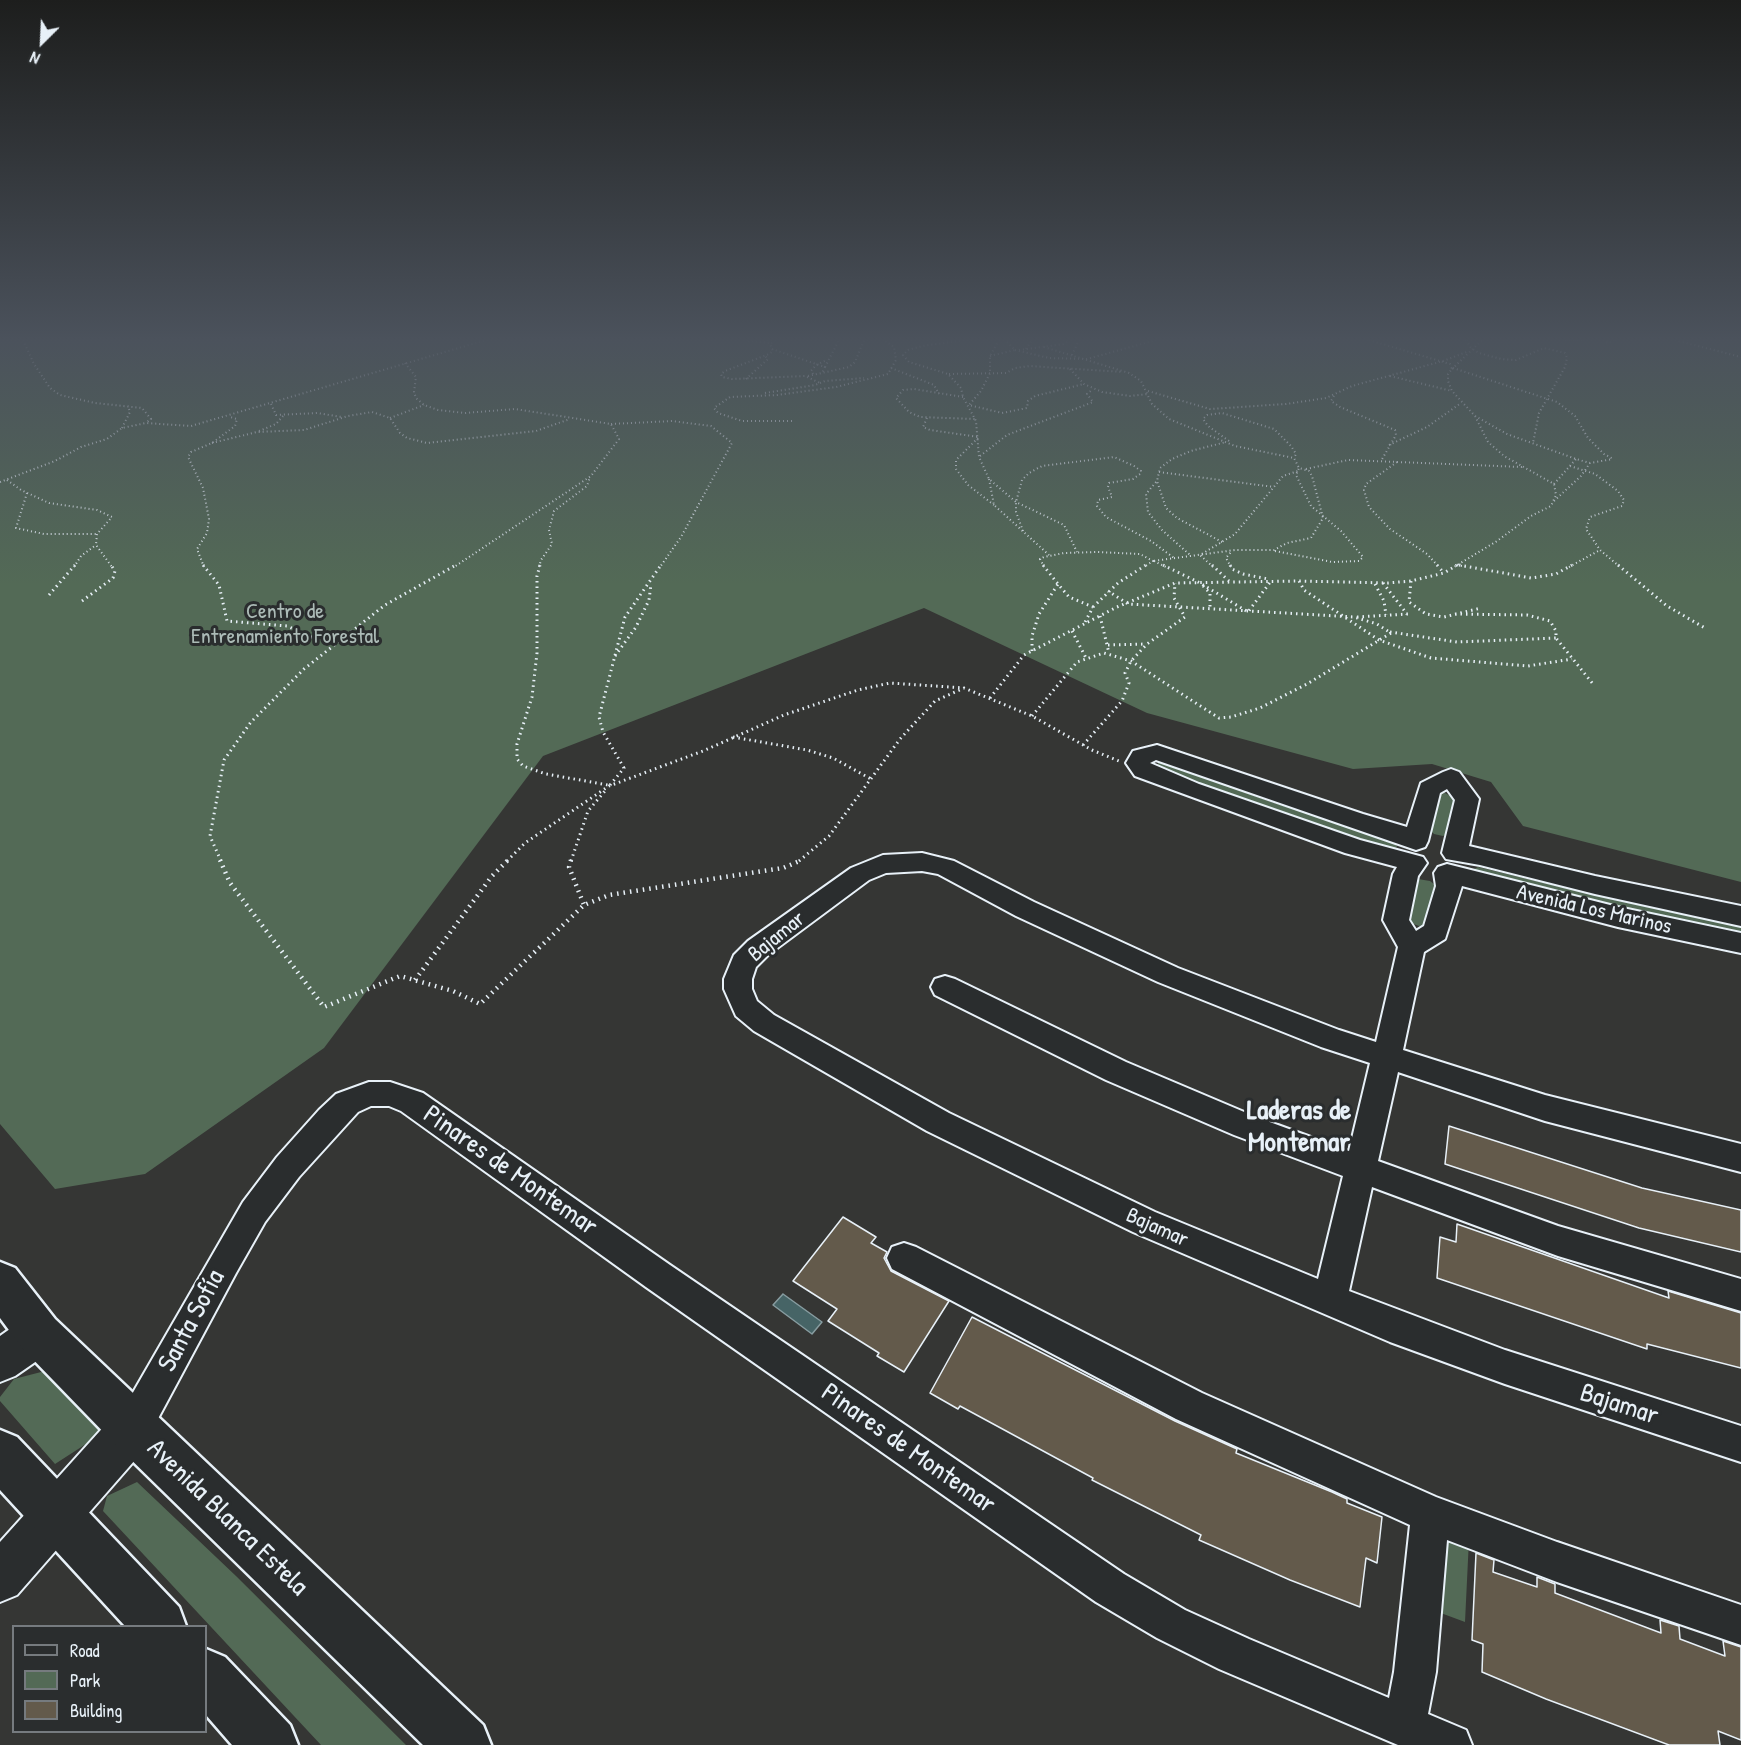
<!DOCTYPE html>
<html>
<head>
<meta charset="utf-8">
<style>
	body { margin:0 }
	#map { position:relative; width:1741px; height:1745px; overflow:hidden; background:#353634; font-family:"Patrick Hand",sans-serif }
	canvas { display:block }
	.legend { position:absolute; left:12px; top:1625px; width:195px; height:108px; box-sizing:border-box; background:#2a2d2e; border:2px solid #767b7f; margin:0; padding:8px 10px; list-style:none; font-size:18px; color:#e8f1f8 }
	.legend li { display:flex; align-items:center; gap:12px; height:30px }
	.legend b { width:30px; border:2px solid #767b7f }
	.north { position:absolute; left:12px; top:12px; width:60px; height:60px; -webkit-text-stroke:4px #2a2d2e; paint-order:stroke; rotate:204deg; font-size:16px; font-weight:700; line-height:24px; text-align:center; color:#e8f1f8 }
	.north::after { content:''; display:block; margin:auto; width:21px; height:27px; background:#e8f1f8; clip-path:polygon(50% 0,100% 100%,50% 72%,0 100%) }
</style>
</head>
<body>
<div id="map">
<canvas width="1741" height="1745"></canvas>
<ul class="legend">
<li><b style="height:8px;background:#2a2d2e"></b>Road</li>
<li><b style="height:16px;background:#536a56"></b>Park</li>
<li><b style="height:16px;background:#635a4b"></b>Building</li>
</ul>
<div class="north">N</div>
</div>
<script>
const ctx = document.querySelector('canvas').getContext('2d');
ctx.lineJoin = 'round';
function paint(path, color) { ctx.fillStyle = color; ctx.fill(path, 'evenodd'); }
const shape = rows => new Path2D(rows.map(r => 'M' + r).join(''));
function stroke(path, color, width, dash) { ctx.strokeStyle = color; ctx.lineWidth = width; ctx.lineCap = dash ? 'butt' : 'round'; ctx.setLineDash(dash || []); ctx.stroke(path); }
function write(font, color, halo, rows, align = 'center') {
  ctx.font = font + ' "Patrick Hand",sans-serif'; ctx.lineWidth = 6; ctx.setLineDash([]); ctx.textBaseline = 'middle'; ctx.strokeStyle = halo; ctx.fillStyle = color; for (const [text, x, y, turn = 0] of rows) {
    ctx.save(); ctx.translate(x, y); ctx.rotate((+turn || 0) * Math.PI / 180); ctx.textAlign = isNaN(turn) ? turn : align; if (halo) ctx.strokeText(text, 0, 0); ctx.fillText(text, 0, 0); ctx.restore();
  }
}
paint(shape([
	[0,340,1741,340,1741,882,1523,826,1491,782,1432,764,1353,769,1147,713,924,608,543,756,324,1048,145,1174,55,1189,0,1124],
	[1163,762,1271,802,1376,835,1395,842,1397,847,1392,851,1372,846,1210,789,1158,768,1158,763],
	[1445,793,1454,798,1447,834,1443,836,1434,834,1430,830,1439,794],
	[1478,867,1615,900,1741,927,1741,937,1478,876,1472,870],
	[1418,879,1430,881,1435,885,1425,925,1419,926,1411,923,1408,919],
	[45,1371,103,1433,55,1464,0,1401,0,1397,14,1379],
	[137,1482,236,1576,406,1745,321,1745,103,1511,107,1496],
	[1436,1533,1469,1539,1465,1622,1430,1609]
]), '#536a56');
const water = shape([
	[783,1294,822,1322,812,1334,773,1305,783,1294]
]);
paint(water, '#466466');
stroke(water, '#879ca0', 1.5);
const building = shape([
	[1449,1126,1642,1188,1741,1210,1741,1252,1639,1228,1445,1164,1449,1126],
	[843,1217,876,1237,871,1243,887,1252,884,1258,891,1271,949,1301,904,1372,877,1356,879,1353,828,1321,837,1309,793,1281,843,1217],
	[1457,1224,1669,1298,1668,1291,1741,1313,1741,1368,1647,1344,1647,1349,1437,1278,1440,1237,1456,1242,1457,1224],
	[972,1317,1175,1421,1237,1449,1236,1453,1332,1492,1347,1499,1347,1503,1382,1517,1377,1563,1366,1558,1360,1607,1290,1580,1199,1540,1201,1535,1092,1480,1093,1478,960,1406,958,1409,930,1393,972,1317],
	[1476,1553,1494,1560,1493,1572,1537,1587,1537,1577,1555,1584,1555,1593,1661,1633,1660,1620,1679,1626,1680,1639,1725,1656,1723,1641,1741,1647,1741,1740,1718,1731,1720,1745,1669,1745,1546,1699,1482,1672,1483,1644,1472,1640,1476,1553]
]);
paint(building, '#635a4b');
stroke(building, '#e8f1f8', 1.5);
const minor = shape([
	[1157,745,1363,814,1407,827,1421,783,1443,772,1451,769,1459,772,1479,799,1469,846,1595,876,1741,906,1741,926,1595,894,1480,865,1446,859,1442,853,1455,800,1447,789,1440,793,1428,841,1425,847,1416,850,1156,760,1150,763,1199,784,1360,840,1423,857,1427,863,1418,876,1409,920,1416,931,1424,926,1436,886,1434,873,1438,867,1447,864,1618,907,1741,933,1741,953,1618,927,1462,886,1445,939,1424,952,1403,1050,1545,1095,1741,1144,1741,1172,1545,1121,1398,1072,1378,1161,1558,1226,1741,1279,1741,1311,1558,1256,1372,1187,1349,1291,1505,1350,1741,1426,1741,1462,1505,1384,1390,1342,1133,1232,927,1131,754,1031,736,1016,724,989,724,979,734,955,748,941,851,868,883,855,922,853,954,861,1034,902,1178,968,1339,1030,1376,1042,1398,947,1383,920,1393,874,1397,867,1345,853,1135,776,1126,763,1133,751,1157,745],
	[922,871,938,874,1016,916,1158,982,1321,1047,1370,1063,1349,1151,1256,1117,1126,1062,955,979,945,976,935,979,931,987,935,995,1106,1080,1234,1135,1343,1176,1318,1279,1155,1212,949,1113,774,1015,757,1001,752,989,752,979,756,967,768,955,869,880,886,873,922,871],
	[369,1082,390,1082,423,1093,670,1265,1124,1574,1185,1610,1249,1639,1389,1698,1394,1672,1410,1525,1176,1419,892,1269,887,1258,892,1247,904,1243,916,1247,1202,1393,1436,1497,1557,1542,1741,1605,1741,1645,1557,1582,1447,1540,1436,1672,1428,1714,1466,1730,1472,1745,1398,1745,1219,1669,1157,1638,1096,1602,646,1287,401,1111,389,1106,371,1106,358,1112,299,1177,265,1222,236,1273,146,1441,133,1446,120,1441,115,1428,120,1415,243,1202,277,1157,319,1110,336,1094,369,1082]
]);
const tertiary = shape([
	[39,1313,54,1319,60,1334,54,1349,15,1376,0,1382,0,1336,24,1319,39,1313],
	[133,1405,149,1412,156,1428,149,1444,17,1595,0,1602,0,1542,117,1412,133,1405]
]);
const secondary = shape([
	[0,1262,15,1268,55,1319,483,1725,491,1745,423,1745,116,1445,23,1349,0,1318,0,1262],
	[0,1430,17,1437,179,1607,186,1626,125,1626,0,1490,0,1430],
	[206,1649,225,1657,290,1725,298,1745,232,1745,206,1715,206,1649]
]);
stroke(minor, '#e8f1f8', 4);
stroke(tertiary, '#e8f1f8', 4);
stroke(secondary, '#e8f1f8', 5);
stroke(shape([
	[23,340,34,364,50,388,60,395,95,403,142,408,151,419,147,422],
	[744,340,771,343],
	[775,340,770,344,773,351,769,354,725,371,721,374,722,377,732,379,805,376,820,383],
	[964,340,922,346,908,350,903,355,909,362,948,374,961,388,963,397,976,421,979,457,989,479,1016,502,1064,525,1077,552],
	[999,340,990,356,990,373,981,391,969,405,1002,413,1027,408,1028,401,1035,396,1084,384],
	[1369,340,1450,364,1452,369,1448,374,1448,381,1452,391,1475,416,1488,442,1504,456,1554,484,1556,495,1551,506,1531,516,1497,541,1454,567],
	[1466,340,1471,348,1479,353,1501,359,1516,360,1544,348,1565,353,1567,358,1565,367,1539,413,1533,443],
	[1565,340,1585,340],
	[1603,340,1608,343,1614,340],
	[1675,340,1741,357],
	[1044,347,1129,373,1141,381,1152,404,1169,419,1235,446,1294,458,1299,468,1309,471,1312,476,1323,518,1311,538,1287,543,1274,550,1235,550,1153,561],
	[772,349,825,367,822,373],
	[1026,349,1032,340],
	[1015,350,1049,358,1087,359,1156,340],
	[1019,350,1064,344,1069,340],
	[1072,355,1079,340],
	[990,356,1015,350,1005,340],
	[405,363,416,377,414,392,416,398,424,405,438,410,465,413,515,409,611,424,619,439,591,476,454,567],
	[825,367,839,340],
	[891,368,934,385,939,394],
	[1453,368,1557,402,1575,416,1588,438,1604,454,1613,459],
	[1070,369,1084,384,1102,392,1130,396,1148,394],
	[1452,369,1482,340],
	[813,374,811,371,816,365,827,360],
	[949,374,1006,373,1015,368,1030,366,1123,372],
	[808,376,849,367,855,362,864,340],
	[1390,376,1452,391],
	[746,379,768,359,765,356],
	[1148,391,1210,409,1286,404,1326,398,1352,386,1443,361,1469,351],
	[765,393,815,385,825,381,864,378],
	[1334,396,1331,401,1340,407,1395,430,1396,435,1381,461],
	[963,397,914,389,903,390,896,398,909,412,920,417,975,419],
	[271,404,276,415,317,413,342,417],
	[1475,416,1507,434,1576,459,1590,463,1613,459],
	[390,418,424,405],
	[927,418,923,427,930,430,979,437],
	[792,421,742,421,718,413,714,408,730,397,777,395,836,387,888,374,896,360,894,347,884,340],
	[611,424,672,421,711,426,732,443,681,537,660,567],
	[122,428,130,412,128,406],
	[259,431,276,424,283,416],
	[978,438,956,460,956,469,968,485,994,505],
	[1229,441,1208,426,1203,419,1207,415,1222,413,1274,429,1291,446,1296,454,1294,458],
	[212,443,257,432,304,430,348,416,372,412,390,418,400,433,407,438,427,443,536,431,570,419],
	[1389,445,1427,427,1461,403],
	[980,456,1007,435,1093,402,1087,394,1093,389],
	[1397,462,1366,484,1364,490,1369,507,1390,529,1427,554,1439,567],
	[1570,466,1595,474,1618,491,1624,500,1622,506,1590,517,1586,529,1600,550,1620,567],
	[1306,469,1348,460,1522,467],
	[1159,472,1274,487],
	[989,479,994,505,1049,555],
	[7,480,21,490,49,503,97,510,112,517,97,534,96,545,112,567],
	[0,482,55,461,81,447,107,439,122,428,146,423,191,426,486,340],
	[1156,482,1146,494,1148,512,1162,530,1190,555],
	[1554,484,1576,459],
	[27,493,16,528,44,534,97,534],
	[1554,501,1581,476,1590,463],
	[1023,531,1016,512,1016,502,1022,480,1029,473,1042,466,1114,457,1134,466,1141,471,1140,474,1133,479,1109,483,1108,487,1112,497,1098,500,1097,506,1106,517,1151,541,1174,558],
	[1222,542,1177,518,1166,508,1157,481,1160,468,1172,459,1191,451,1226,442],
	[1275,551,1332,562,1359,561,1363,557,1341,531,1311,506,1296,475,1299,468],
	[1154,561,1166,567],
	[1457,565,1468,567],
	[74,567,81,556,96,545],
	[204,567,197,549,207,533,209,519,203,488,188,457,191,452,212,443,235,426,237,419,230,417],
	[539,567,541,560,552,544,549,530,554,511,587,486,590,477],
	[1044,567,1040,559,1044,557,1064,553,1097,552,1140,554,1153,561,1144,567],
	[1213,567,1200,555,1235,534,1283,476,1298,471],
	[1231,567,1226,558,1231,552],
	[1569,567,1600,550]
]), '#e8f1f8', 2, [1, 3]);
stroke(shape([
	[203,565,219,585,227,621,287,626,311,637,347,635],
	[540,565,537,576,537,653,532,697,517,744,517,759,523,766,546,774,608,785],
	[1043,565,1058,584],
	[1163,565,1200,583,1248,612,1271,581],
	[1212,565,1229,581],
	[1230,565,1232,569,1243,574,1268,579],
	[1437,565,1444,573],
	[1459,565,1531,578,1556,574,1572,565],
	[1618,565,1667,606,1705,628],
	[1299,581,1304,590,1379,640,1431,658,1528,666,1572,659],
	[1411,581,1409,602,1426,614,1444,617,1481,608],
	[1383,583,1407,614],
	[1375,584,1384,601,1386,615],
	[1203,586,1210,593,1210,610],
	[49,595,75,565],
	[82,601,113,578,115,571,111,565],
	[1093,607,1118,583,1146,565],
	[1455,614,1527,615,1550,621,1556,631,1556,638,1593,684],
	[1100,616,1109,653],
	[1357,617,1408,614],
	[1072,631,1086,658],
	[1390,632,1457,642,1556,638],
	[1108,645,1146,644],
	[1032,651,1032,636,1039,614,1058,584,1069,597,1093,607,1084,624],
	[615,656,636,627,649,600,651,584],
	[990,698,1024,655,1117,607,1175,583,1299,581,1388,583,1411,581,1444,573,1457,565],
	[1032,716,1077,662,1104,653,1131,661,1219,718,1231,717,1260,708,1307,684,1391,633,1377,624,1354,617,1128,604,1108,591],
	[733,737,807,750,833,758,871,779],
	[1083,745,1122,701,1129,683,1125,673,1131,661,1147,644,1185,617,1174,598,1175,583],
	[610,785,624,768,603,732,599,717,625,617,661,565],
	[221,861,210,836,224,760,251,722,304,669,385,605,456,565],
	[507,861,525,843,609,786,703,751,784,715,858,690,890,683,964,688],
	[571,861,588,811,605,791],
	[799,861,829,836,900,739,935,701,964,688,1032,716,1092,750,1119,761]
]), '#e8f1f8', 3, [1.5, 4]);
stroke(shape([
	[220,860,230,883,324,1007,400,976,453,991,480,1004,584,905,609,895,783,868,802,860],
	[571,860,569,867,584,905],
	[415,980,492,876,508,860]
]), '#e8f1f8', 4.5, [1.5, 5]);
paint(minor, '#2a2d2e');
paint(tertiary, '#2a2d2e');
paint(secondary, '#2a2d2e');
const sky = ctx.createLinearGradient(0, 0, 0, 585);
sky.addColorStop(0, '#1d1e1d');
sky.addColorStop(0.58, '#4b525c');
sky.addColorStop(1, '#4b525c00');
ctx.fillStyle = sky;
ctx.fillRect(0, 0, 1741, 585);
write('22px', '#acbbb7', '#2a2d2e', [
	["Centro de",285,612],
	["Entrenamiento Forestal",285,637]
]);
write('22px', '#e8f1f8', '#2a2d2e', [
	["Avenida Los Marinos",1594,910,13],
	["Bajamar",777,937,-39],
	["Bajamar",1157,1228,24]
]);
write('27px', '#e8f1f8', '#2a2d2e', [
	["Pinares de Montemar",510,1171,35],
	["Santa Sofía",192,1321,-62],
	["Bajamar",1619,1405,18],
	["Pinares de Montemar",908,1449,35],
	["Avenida Blanca Estela",227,1518,44]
]);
write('bold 28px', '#e8f1f8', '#2a2d2e', [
	["Laderas de",1299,1112],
	["Montemar",1299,1144]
]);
</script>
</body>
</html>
